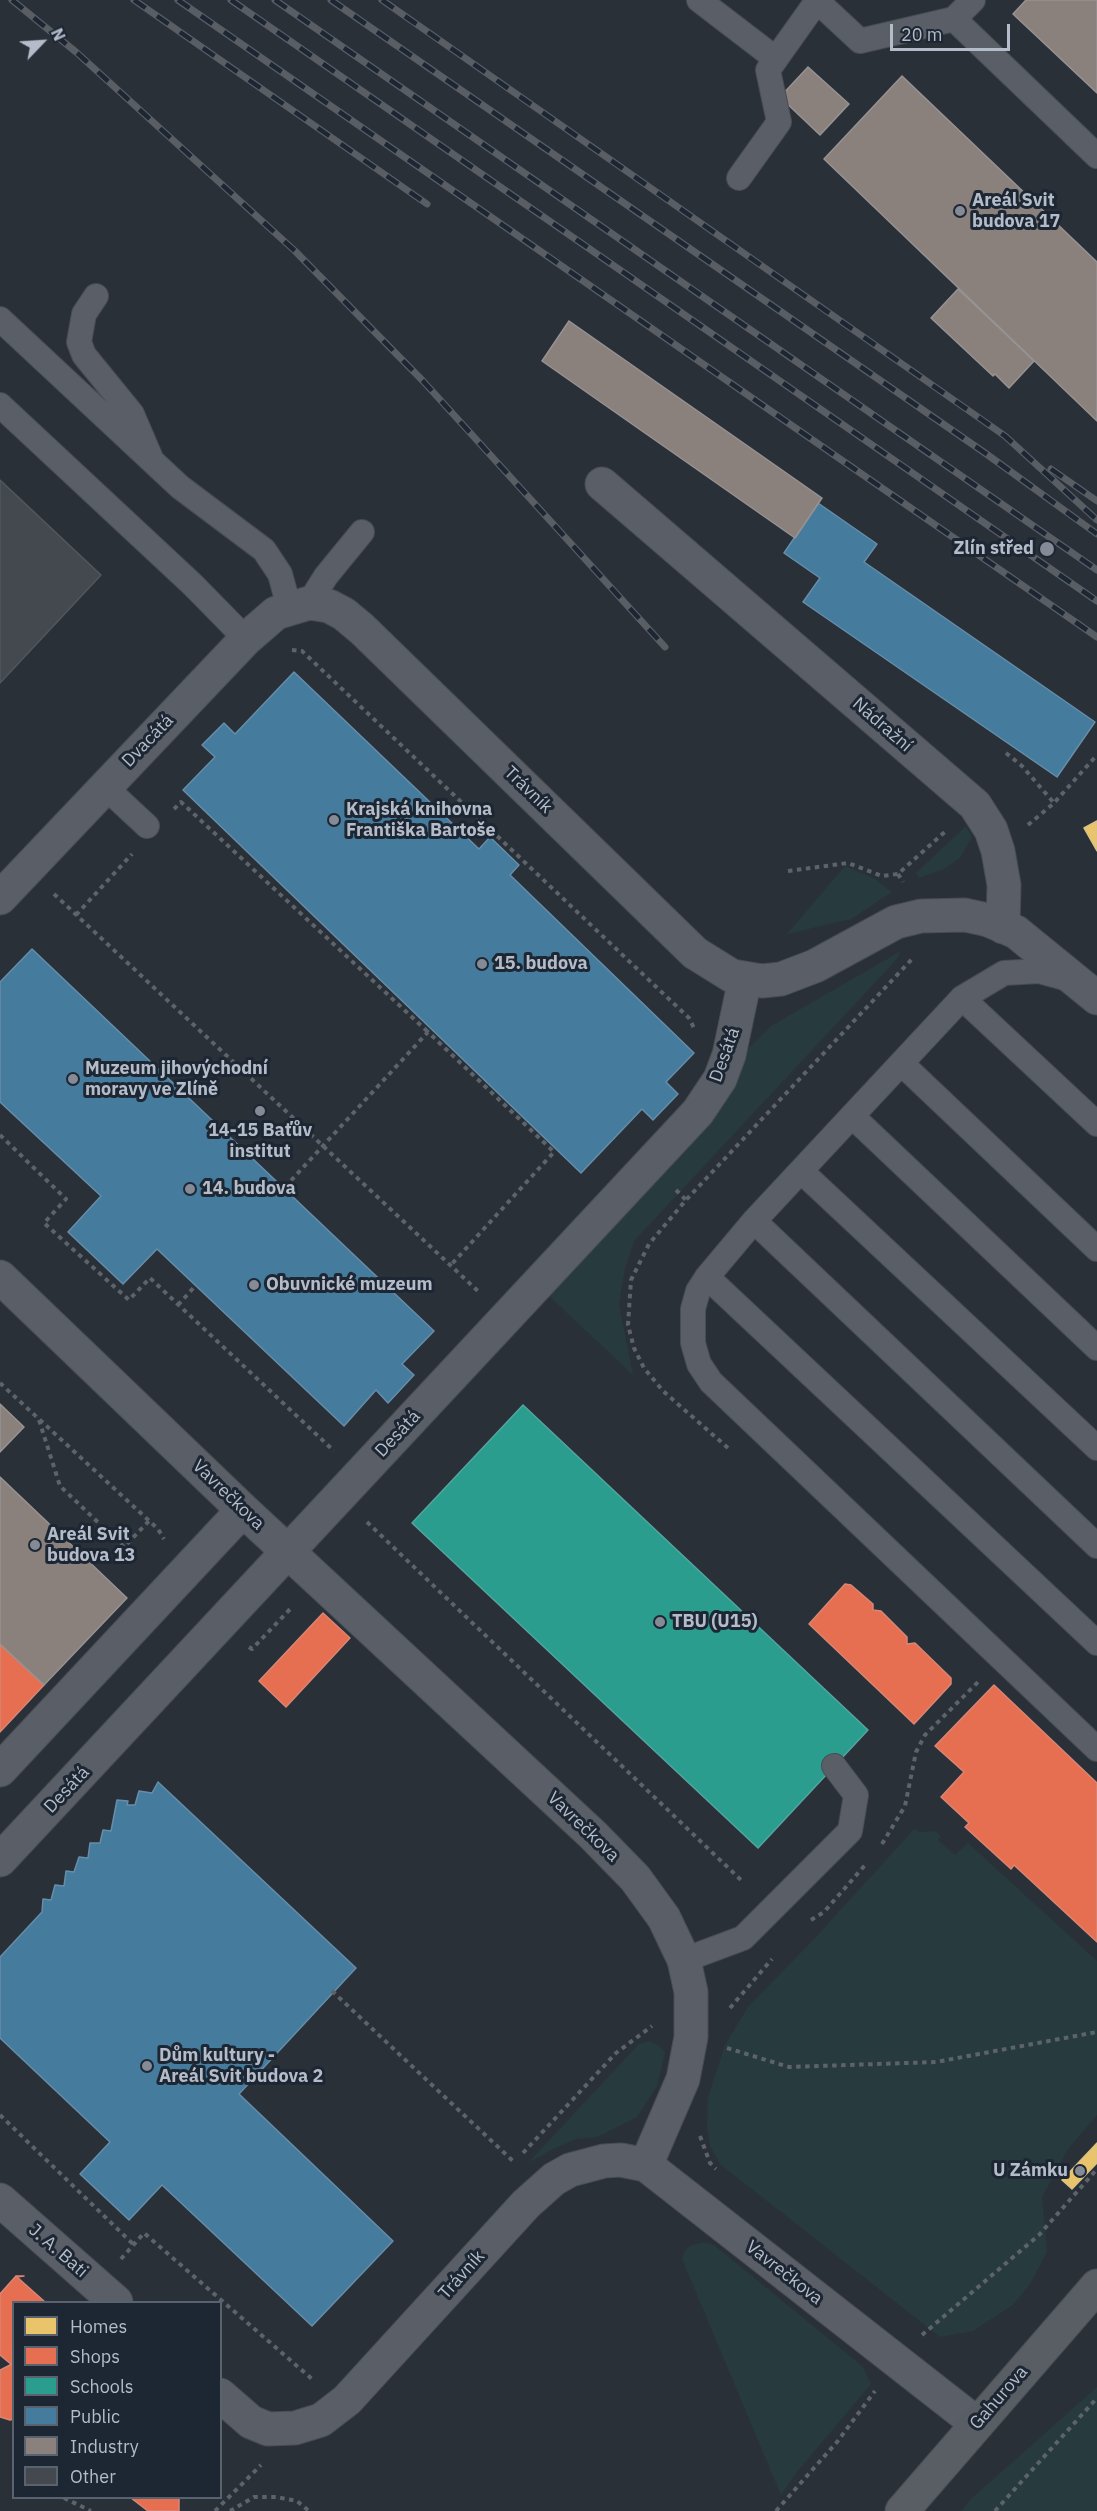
<!DOCTYPE html>
<html>
<head>
<meta charset="utf-8">
<style>
	body { margin:0 }
	#map { position:relative; width:1097px; height:2511px; overflow:hidden; background:#2a3038; font-family:"IBM Plex Sans",sans-serif }
	canvas { display:block }
	.legend { position:absolute; left:12px; top:2301px; width:210px; height:198px; box-sizing:border-box; background:#1d2633; border:2px solid #59626f; margin:0; padding:8px 10px; list-style:none; font-size:18px; color:#b4bcc9 }
	.legend li { display:flex; align-items:center; gap:12px; height:30px }
	.legend b { width:30px; border:2px solid #59626f }
	.north { position:absolute; left:12px; top:12px; width:60px; height:60px; -webkit-text-stroke:4px #1d2633; paint-order:stroke; rotate:65deg; font-size:16px; font-weight:700; line-height:24px; text-align:center; color:#b4bcc9 }
	.north::after { content:''; display:block; margin:auto; width:21px; height:27px; background:#b4bcc9; clip-path:polygon(50% 0,100% 100%,50% 72%,0 100%) }
	.scale { position:absolute; left:890px; top:24px; width:120px; height:27px; box-sizing:border-box; border:3px solid #b4bcc9; border-top:0; padding-left:8px; font-size:18px; line-height:21px; white-space:nowrap; color:#b4bcc9; -webkit-text-stroke:4px #1d2633; paint-order:stroke }
</style>
</head>
<body>
<div id="map">
<canvas width="1097" height="2511"></canvas>
<ul class="legend">
<li><b style="height:16px;background:#e9c46a"></b>Homes</li>
<li><b style="height:16px;background:#e76f51"></b>Shops</li>
<li><b style="height:16px;background:#2a9d8f"></b>Schools</li>
<li><b style="height:16px;background:#457b9d"></b>Public</li>
<li><b style="height:16px;background:#8a817c"></b>Industry</li>
<li><b style="height:16px;background:#444950"></b>Other</li>
</ul>
<div class="north">N</div>
<div class="scale">20 m</div>
</div>
<script>
const ctx = document.querySelector('canvas').getContext('2d');
ctx.lineJoin = 'round';
function paint(path, color) { ctx.fillStyle = color; ctx.fill(path, 'evenodd'); }
const shape = rows => new Path2D(rows.map(r => 'M' + r).join(''));
function stroke(path, color, width, dash) { ctx.strokeStyle = color; ctx.lineWidth = width; ctx.lineCap = dash ? 'butt' : 'round'; ctx.setLineDash(dash || []); ctx.stroke(path); }
function write(font, color, halo, rows, align = 'center') {
  ctx.font = font + ' "IBM Plex Sans",sans-serif'; ctx.lineWidth = 6; ctx.setLineDash([]); ctx.textBaseline = 'middle'; ctx.strokeStyle = halo; ctx.fillStyle = color; for (const [text, x, y, turn = 0] of rows) {
    ctx.save(); ctx.translate(x, y); ctx.rotate((+turn || 0) * Math.PI / 180); ctx.textAlign = isNaN(turn) ? turn : align; if (halo) ctx.strokeText(text, 0, 0); ctx.fillText(text, 0, 0); ctx.restore();
  }
}
paint(shape([
	[966,826,972,837,960,858,942,870,919,878,916,873],
	[845,866,875,879,892,892,851,919,787,934],
	[901,951,896,960,634,1241,625,1268,619,1305,633,1375,549,1296,705,1129,729,1095,748,1049,771,1026],
	[914,1829,920,1832,936,1831,941,1837,938,1840,955,1855,968,1843,1097,1961,1097,2115,1068,2149,1042,2197,1047,2252,1030,2284,1013,2305,973,2331,940,2337,720,2164,710,2146,707,2125,708,2097,725,2045,748,2007,815,1938],
	[649,2041,659,2046,665,2052,657,2086,637,2117,597,2137,576,2139,551,2150,528,2163,639,2044],
	[703,2242,714,2245,862,2366,871,2384,797,2472,781,2495,682,2259,685,2251,690,2246],
	[1097,2387,1097,2511,961,2511,971,2499]
]), '#273a3e');
const homes = shape([
	[1097,821,1097,851,1084,828,1097,821],
	[1097,2143,1097,2163,1072,2189,1062,2180,1097,2143]
]);
paint(homes, '#e9c46a');
stroke(homes, '#d9c286', 1.5);
const shops = shape([
	[845,1584,851,1585,873,1604,873,1610,881,1611,907,1637,907,1644,915,1643,951,1678,951,1684,914,1724,809,1624,845,1584],
	[323,1613,350,1638,286,1707,259,1681,323,1613],
	[0,1644,44,1685,0,1732,0,1644],
	[994,1685,1097,1783,1097,1942,1014,1865,1011,1869,965,1827,969,1823,941,1797,964,1772,935,1746,994,1685],
	[16,2276,24,2276,17,2277,45,2302,14,2302,12,2365,0,2355,0,2294,16,2276],
	[14,2363,14,2419,10,2420,0,2417,0,2370,14,2363],
	[131,2498,179,2498,179,2511,148,2511,131,2498]
]);
paint(shops, '#e76f51');
stroke(shops, '#d88675', 1.5);
const schools = shape([
	[523,1405,868,1730,758,1848,412,1523,523,1405]
]);
paint(schools, '#2a9d8f');
stroke(schools, '#53a6a0', 1.5);
const public = shape([
	[818,503,877,544,864,562,1095,722,1057,777,803,602,820,578,784,553,818,503],
	[294,672,479,849,490,837,519,865,510,875,694,1053,666,1082,678,1094,653,1120,642,1109,581,1173,183,790,215,757,202,745,224,723,235,734,294,672],
	[32,949,434,1331,402,1364,414,1375,388,1403,376,1390,344,1426,157,1249,123,1284,68,1232,101,1196,0,1102,0,982,32,949],
	[158,1782,356,1968,239,2094,393,2241,312,2326,162,2185,129,2220,80,2174,110,2142,0,2038,0,1957,42,1912,43,1899,51,1900,55,1885,64,1886,66,1871,74,1872,79,1857,88,1858,90,1843,100,1843,103,1830,111,1831,117,1800,128,1801,127,1805,135,1805,139,1791,152,1793,158,1782]
]);
paint(public, '#457b9d');
stroke(public, '#668eaa', 1.5);
const industry = shape([
	[1026,0,1097,0,1097,93,1013,14,1026,0],
	[808,67,849,104,820,135,780,97,808,67],
	[902,76,1097,262,1097,421,824,159,902,76],
	[958,289,1034,361,1009,388,995,374,993,376,931,318,958,289],
	[569,321,822,498,795,538,542,361,569,321],
	[0,1404,24,1427,0,1452,0,1404],
	[0,1477,127,1598,44,1685,0,1644,0,1477]
]);
paint(industry, '#8a817c');
stroke(industry, '#979393', 1.5);
const building = shape([
	[0,480,101,575,0,683,0,480]
]);
paint(building, '#444950');
stroke(building, '#52575f', 1.5);
const lane = shape([
	[699,0,776,59],
	[973,0,954,19,1097,156],
	[739,178,779,122,768,70,817,1,860,41,954,19],
	[96,296,84,314,79,342,84,355,132,414,150,456],
	[0,319,180,487,264,550,280,574,289,607],
	[0,405,193,585,246,639],
	[309,603,326,576,362,532],
	[105,787,147,826],
	[1068,979,1039,971,1004,973,962,998,754,1221,707,1277,698,1291,693,1309,693,1343,699,1364,711,1382,1097,1749],
	[962,998,1097,1124],
	[902,1064,1097,1249],
	[852,1116,1097,1348],
	[802,1172,1097,1448],
	[754,1221,1097,1546],
	[707,1277,1097,1643],
	[684,1960,743,1938,850,1831,856,1795,834,1766]
]);
const street = shape([
	[602,484,975,805,991,830,998,851,1004,885,1003,927],
	[0,898,246,639,276,613,309,603,329,606,344,614,362,629,695,953,732,976,762,981,781,979,815,966,896,922,921,916,965,915,988,920,1016,932,1097,998],
	[0,1277,243,1510,593,1835,635,1878,664,1918,684,1960,691,1992,691,2037,683,2079,646,2165],
	[0,1770,243,1510],
	[0,1860,698,1112,720,1079,729,1055,745,979],
	[0,2200,116,2302],
	[220,2395,251,2422,268,2429,295,2428,321,2420,347,2400,526,2204,554,2179,570,2170,604,2161,621,2160,646,2165,976,2423]
]);
const secondary = shape([
	[902,2511,1097,2286]
]);
stroke(lane, '#484c53', 26);
stroke(street, '#484c53', 35);
stroke(secondary, '#484c53', 35);
stroke(shape([
	[292,650,302,651,689,1018,695,1030],
	[1006,753,1022,766,1054,803],
	[174,809,181,802,428,1032],
	[1028,825,1054,803,1097,755],
	[788,871,848,863,882,876,898,874,947,830],
	[898,874,903,882],
	[54,894,480,1293],
	[76,915,132,854],
	[0,1135,66,1199,44,1223,129,1300,150,1278,334,1451],
	[285,1187,428,1032,554,1152,450,1266],
	[676,1190,686,1200],
	[178,1305,196,1285],
	[0,1383,158,1529,164,1539],
	[39,1420,60,1486,124,1547,149,1521],
	[728,1448,663,1391,644,1368,634,1348,628,1325,631,1280,649,1244,686,1200,913,958],
	[367,1522,742,1881],
	[249,1647,252,1649,292,1607],
	[882,1844,905,1806,916,1752,925,1735,978,1682],
	[811,1920,824,1912,866,1864],
	[332,1991,514,2162],
	[730,2008,772,1959],
	[727,2048,789,2067,936,2062,1097,2032],
	[0,2115,134,2245],
	[700,2136,710,2163,716,2169],
	[523,2153,616,2053,652,2026],
	[121,2259,144,2233,312,2379],
	[922,2335,1039,2235,1097,2169],
	[64,2498,91,2511],
	[215,2511,261,2465],
	[230,2511,254,2497,276,2497,297,2501,309,2511],
	[776,2511,837,2442,875,2391],
	[995,2511,1097,2398]
]), '#5d636a', 4, [4.5, 4.5]);
stroke(lane, '#5a5e66', 24);
stroke(street, '#5a5e66', 33);
stroke(secondary, '#595d64', 33);
const rail = shape([
	[12,0,76,52,295,251,423,381,665,647],
	[134,0,427,204],
	[178,0,1097,637],
	[231,0,1097,601],
	[275,0,1097,570],
	[331,0,985,453,1097,534],
	[382,0,1005,436,1097,520],
	[1051,469,1097,501]
]);
stroke(rail, '#595d64', 7);
stroke(rail, '#1d2633', 4.5, [14]);
for (const [x, y, r, color] of [
	[960,211,6,"#848b96"],
	[1047,549,8,"#848b96"],
	[334,820,6,"#848b96"],
	[482,964,6,"#848b96"],
	[73,1079,6,"#848b96"],
	[260,1111,6,"#848b96"],
	[190,1189,6,"#848b96"],
	[254,1285,6,"#848b96"],
	[35,1545,6,"#848b96"],
	[660,1622,6,"#848b96"],
	[147,2066,6,"#848b96"],
	[1080,2171,6,"#848b96"]
]) { const dot = new Path2D(); dot.arc(x, y, r, 0, 2 * Math.PI); ctx.fillStyle = color; ctx.fill(dot); stroke(dot, '#1d2633', 2); }
write('bold 18px', '#b4bcc9', '#1d2633', [
	["Areál Svit",972,201],
	["budova 17",972,222],
	["Zlín střed",1034,549,"right"],
	["Krajská knihovna",346,810],
	["Františka Bartoše",346,831],
	["15. budova",494,964],
	["Muzeum jihovýchodní",85,1069],
	["moravy ve Zlíně",85,1090],
	["14-15 Baťův",260,1131,"center"],
	["institut",260,1152,"center"],
	["14. budova",202,1189],
	["Obuvnické muzeum",266,1285],
	["Areál Svit",47,1535],
	["budova 13",47,1556],
	["TBU (U15)",672,1622],
	["Dům kultury -",159,2056],
	["Areál Svit budova 2",159,2077],
	["U Zámku",1068,2171,"right"]
], 'left');
write('18px', '#b4bcc9', '#1d2633', [
	["Nádražní",882,725,41],
	["Dvacátá",148,741,-46],
	["Trávník",528,790,44],
	["Desátá",725,1055,-70],
	["Desátá",398,1434,-47],
	["Vavrečkova",228,1495,44],
	["Desátá",67,1790,-47],
	["Vavrečkova",583,1827,44],
	["J. A. Bati",58,2251,41],
	["Vavrečkova",784,2273,38],
	["Trávník",462,2275,-48],
	["Gahurova",999,2398,-49]
]);
</script>
</body>
</html>
